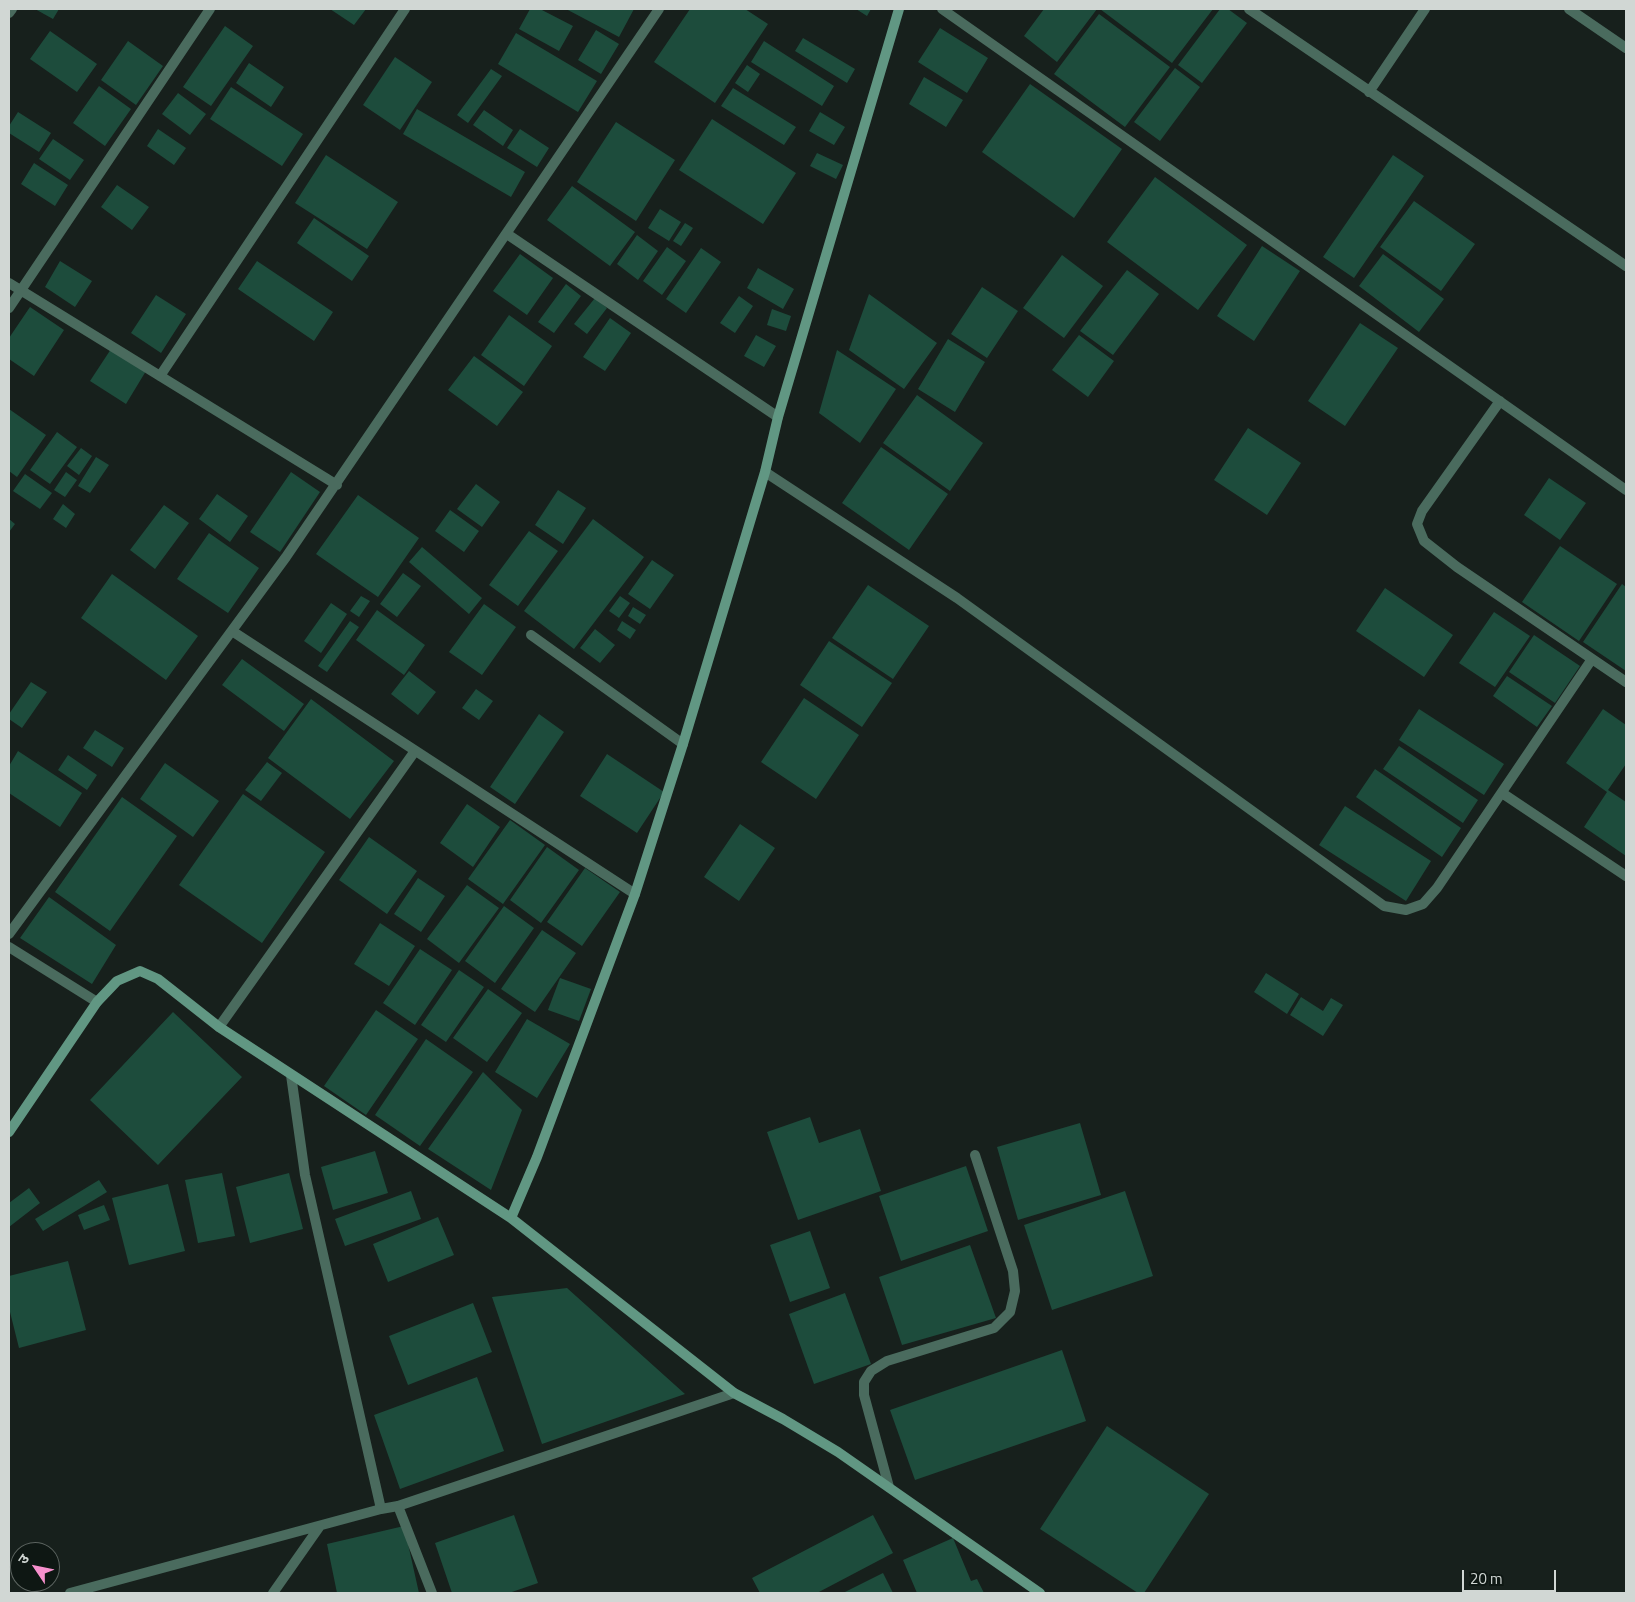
<!DOCTYPE html>
<html>
<head>
<meta charset="utf-8">
<style>
	body { margin:0 }
	#map { position:relative; width:1635px; height:1602px; overflow:hidden; background:#17201c; font-family:"Titillium Web","Noto Sans Devanagari",sans-serif }
	canvas { display:block }
	.frame { position:absolute; inset:0; border:10px solid #d1d7d4; pointer-events:none }
	.north { position:absolute; left:10px; top:1542px; width:50px; height:50px; box-sizing:border-box; background:#0e1713; border:1px solid #5c6460; border-radius:50%; rotate:304deg; font-size:14px; font-weight:700; line-height:20px; text-align:center; color:#d1d7d4 }
	.north::after { content:''; display:block; margin:auto; width:18px; height:22px; background:#f790cd; clip-path:polygon(50% 0,100% 100%,50% 72%,0 100%) }
	.scale { position:absolute; left:1462px; top:1570px; width:94px; height:22px; box-sizing:border-box; border:2px solid #d1d7d4; border-top:0; padding-left:6px; font-size:15px; line-height:18px; white-space:nowrap; color:#d1d7d4; -webkit-text-stroke:4px #0e1713; paint-order:stroke }
</style>
</head>
<body>
<div id="map">
<canvas width="1635" height="1602"></canvas>
<div class="frame"></div>
<div class="north">उ</div>
<div class="scale">20 m</div>
</div>
<script>
const ctx = document.querySelector('canvas').getContext('2d');
ctx.lineJoin = 'round';
function paint(path, color) { ctx.fillStyle = color; ctx.fill(path, 'evenodd'); }
const shape = rows => new Path2D(rows.map(r => 'M' + r).join(''));
function stroke(path, color, width, dash) { ctx.strokeStyle = color; ctx.lineWidth = width; ctx.lineCap = dash ? 'butt' : 'round'; ctx.setLineDash(dash || []); ctx.stroke(path); }
paint(shape([
	[35,9,59,9,53,19],
	[330,9,366,9,354,25],
	[530,9,540,9,573,26,559,51,519,29],
	[566,9,634,9,619,37],
	[690,9,745,9,768,24,715,103,654,62],
	[856,9,871,9,867,16],
	[1044,9,1097,9,1057,62,1024,36],
	[1100,9,1213,9,1172,63],
	[1220,9,1228,9,1247,23,1202,83,1178,65],
	[1099,14,1170,67,1125,127,1054,74],
	[225,26,253,46,211,106,183,87],
	[940,28,988,58,967,93,918,62],
	[596,30,619,44,601,74,578,60],
	[50,31,97,64,77,92,30,59],
	[516,33,597,81,578,112,498,64],
	[803,38,855,69,847,83,795,51],
	[128,41,163,66,136,105,101,80],
	[764,41,834,86,822,106,751,62],
	[395,57,432,82,400,130,363,105],
	[249,63,284,87,271,107,236,83],
	[747,65,760,74,748,92,735,83],
	[1175,68,1200,87,1160,141,1134,122],
	[491,69,502,76,468,123,457,115],
	[924,77,963,100,946,127,909,104],
	[1030,84,1122,149,1074,218,982,152],
	[99,86,131,109,105,146,73,123],
	[231,87,303,134,282,166,210,119],
	[733,88,796,127,784,145,721,106],
	[178,93,206,114,190,135,162,114],
	[417,109,525,172,511,197,403,134],
	[484,110,513,130,503,146,473,125],
	[18,112,51,133,39,152,9,133,9,126],
	[820,112,845,127,834,145,809,131],
	[712,119,796,173,763,224,679,170],
	[616,122,675,160,636,221,577,182],
	[158,129,186,148,174,165,147,146],
	[520,129,549,148,537,167,507,148],
	[53,139,84,160,70,180,39,159],
	[817,153,843,165,836,179,810,166],
	[326,155,398,202,367,249,295,203],
	[1393,155,1424,176,1354,278,1323,257],
	[34,163,68,185,55,206,21,184],
	[1155,177,1247,245,1198,310,1107,242],
	[117,185,149,207,132,230,101,207],
	[572,186,635,232,610,266,547,220],
	[1414,201,1475,244,1441,291,1380,247],
	[660,209,681,222,669,241,648,228],
	[314,218,369,256,352,281,297,243],
	[685,223,693,228,681,246,673,241],
	[637,235,658,251,638,280,617,264],
	[1262,246,1300,271,1254,341,1217,316],
	[667,247,686,261,662,295,643,281],
	[701,248,721,262,686,313,666,299],
	[520,254,553,278,527,315,493,291],
	[1383,254,1444,299,1419,332,1359,286],
	[1062,255,1103,286,1064,338,1023,308],
	[60,261,92,281,75,307,45,287],
	[257,261,333,312,314,341,238,289],
	[758,268,794,289,783,309,747,288],
	[1127,270,1159,294,1113,355,1080,331],
	[566,284,581,296,554,333,538,322],
	[982,287,1018,311,987,358,951,334],
	[869,294,937,343,904,389,849,350],
	[156,295,186,314,161,353,131,333],
	[739,296,753,306,735,333,720,323],
	[595,298,607,308,587,334,574,324],
	[30,307,64,330,34,376,9,359,9,338],
	[772,309,791,316,786,331,767,325],
	[509,315,552,346,524,386,481,355],
	[610,318,631,333,605,371,583,357],
	[1360,323,1398,348,1345,426,1308,401],
	[756,335,776,346,764,367,744,356],
	[1079,335,1114,361,1088,397,1052,370],
	[948,339,985,362,955,412,918,389],
	[111,349,146,371,126,404,90,381],
	[837,350,896,389,860,443,819,413],
	[474,356,523,392,497,426,448,390],
	[917,395,983,443,950,491,883,443],
	[9,409,46,435,17,477,9,471],
	[1248,428,1301,463,1267,515,1214,480],
	[57,432,77,447,50,484,30,470],
	[881,447,948,494,909,550,842,503],
	[81,448,92,456,79,475,67,466],
	[96,457,109,465,90,493,78,486],
	[66,472,77,480,65,497,54,490],
	[291,472,320,492,280,552,250,532],
	[25,474,52,493,40,509,13,491],
	[1549,478,1586,503,1560,540,1524,515],
	[476,484,500,502,482,527,457,509],
	[558,490,586,508,563,544,535,525],
	[217,494,248,516,230,542,199,519],
	[358,495,419,538,378,597,316,554],
	[63,504,75,514,66,528,53,519],
	[164,505,189,523,155,569,130,550],
	[450,510,479,531,464,552,435,531],
	[9,519,15,524,9,532],
	[593,519,644,557,574,649,524,611],
	[529,531,558,551,518,606,489,585],
	[209,533,259,568,228,613,177,579],
	[1560,546,1617,584,1579,641,1522,602],
	[422,547,482,598,469,614,409,562],
	[652,560,674,575,650,609,628,594],
	[403,573,421,586,397,617,380,604],
	[112,574,198,636,166,680,81,618],
	[1622,584,1626,587,1626,671,1583,642],
	[868,585,929,626,893,679,832,638],
	[1385,588,1453,635,1424,677,1356,631],
	[361,596,370,601,359,617,350,611],
	[620,596,630,603,619,618,609,611],
	[331,603,347,614,321,653,304,641],
	[484,604,516,627,482,675,449,652],
	[633,607,646,615,640,624,628,616],
	[377,610,425,645,404,675,356,640],
	[1494,612,1530,636,1495,687,1459,663],
	[350,621,359,627,327,672,318,666],
	[622,621,636,630,630,639,617,630],
	[595,629,615,645,600,663,580,648],
	[1534,635,1580,666,1555,703,1509,672],
	[829,641,892,683,862,727,800,685],
	[242,659,304,704,284,731,222,685],
	[409,671,436,692,418,715,391,694],
	[1507,676,1552,706,1537,727,1493,696],
	[31,682,47,692,22,728,9,719,9,714],
	[476,689,493,701,479,720,462,708],
	[804,698,859,735,816,799,761,762],
	[311,699,394,761,350,819,268,758],
	[1419,709,1504,764,1484,795,1399,740],
	[1603,709,1626,725,1626,764,1608,790,1626,802,1626,856,1584,827,1607,792,1566,763],
	[539,714,564,732,515,804,490,787],
	[95,730,124,748,112,767,83,748],
	[1399,746,1478,800,1463,823,1383,769],
	[18,751,82,793,60,827,9,793,9,766],
	[607,754,664,792,637,833,580,796],
	[68,755,97,775,87,790,58,770],
	[267,762,282,773,261,801,245,790],
	[165,763,219,801,193,837,140,799],
	[1375,769,1461,828,1442,857,1356,797],
	[243,794,325,852,262,943,179,885],
	[122,797,177,836,110,931,55,892],
	[467,804,500,827,473,867,440,843],
	[1345,806,1431,861,1406,901,1319,845],
	[510,820,545,845,503,904,468,879],
	[740,824,775,848,739,901,704,877],
	[369,837,417,871,387,914,339,880],
	[547,847,579,870,541,923,510,900],
	[585,868,620,892,582,946,547,922],
	[418,878,445,896,421,932,394,914],
	[467,885,499,908,459,963,427,939],
	[49,897,116,945,92,984,20,938],
	[504,906,534,928,495,983,465,961],
	[380,923,415,946,389,986,354,964],
	[542,930,576,953,535,1012,501,989],
	[420,949,452,970,415,1025,383,1003],
	[459,970,484,987,446,1042,421,1025],
	[1266,973,1299,994,1287,1014,1254,992],
	[560,978,591,989,579,1021,548,1010],
	[488,989,522,1013,487,1062,453,1038],
	[1301,997,1323,1011,1331,998,1343,1005,1323,1036,1290,1015],
	[376,1010,418,1039,366,1115,324,1086],
	[173,1012,242,1077,158,1165,90,1100],
	[527,1019,570,1044,537,1098,495,1072],
	[426,1039,473,1072,420,1146,375,1115],
	[483,1072,522,1110,491,1190,428,1149],
	[810,1117,819,1143,860,1129,881,1191,798,1220,767,1132],
	[1080,1123,1101,1195,1018,1220,997,1147],
	[375,1151,388,1193,333,1210,321,1167],
	[966,1166,988,1231,901,1261,879,1196],
	[222,1173,235,1236,198,1243,185,1180],
	[289,1173,303,1229,250,1243,236,1187],
	[99,1180,107,1192,43,1231,35,1219],
	[168,1184,185,1251,129,1265,112,1198],
	[29,1188,40,1203,9,1227,9,1203],
	[411,1191,421,1219,345,1246,335,1219],
	[1125,1191,1153,1276,1052,1310,1024,1225],
	[104,1205,110,1220,84,1230,78,1215],
	[438,1217,454,1255,388,1282,373,1244],
	[810,1231,830,1288,790,1302,770,1245],
	[970,1245,996,1318,902,1345,879,1277],
	[68,1261,86,1330,19,1348,9,1308,9,1276],
	[567,1288,685,1394,542,1444,492,1297],
	[845,1293,871,1364,814,1384,789,1314],
	[473,1303,492,1352,408,1385,389,1336],
	[1062,1350,1086,1421,915,1480,890,1410],
	[477,1377,504,1451,400,1489,374,1415],
	[1107,1426,1209,1494,1144,1593,1138,1593,1040,1529],
	[514,1515,538,1583,509,1593,452,1593,435,1543],
	[873,1515,893,1553,817,1593,760,1593,752,1578],
	[404,1526,419,1593,337,1593,327,1544],
	[953,1538,971,1581,977,1579,984,1593,917,1593,903,1560],
	[883,1573,893,1593,843,1593]
]), '#1d4c3c');
stroke(shape([
	[942,9,1626,490],
	[1249,9,1626,266],
	[1569,9,1626,48],
	[9,13,12,9],
	[1369,92,1425,9],
	[507,234,778,417],
	[9,283,337,485],
	[9,308,210,9],
	[160,376,405,9],
	[1500,401,1422,511,1417,524,1424,541,1457,567,1626,682],
	[765,472,957,598,1384,906,1406,910,1423,904,1437,888,1592,659],
	[232,631,635,894],
	[531,635,683,744],
	[1502,793,1626,876],
	[9,934,286,557,659,9],
	[9,947,97,1002],
	[219,1027,415,751],
	[291,1075,305,1175,381,1509],
	[889,1487,864,1395,864,1382,871,1371,887,1361,994,1328,1010,1312,1015,1291,1013,1271,975,1155],
	[398,1506,432,1593],
	[70,1593,381,1509,398,1506,734,1393],
	[273,1593,320,1526]
]), '#4a6b5e', 10);
stroke(shape([
	[9,1132,97,1002,117,981,140,971,158,979,219,1027,511,1218,734,1393,783,1419,838,1452,1040,1593],
	[511,1218,537,1157,635,894,683,744,765,472,778,417,899,9]
]), '#619783', 10);
</script>
</body>
</html>
